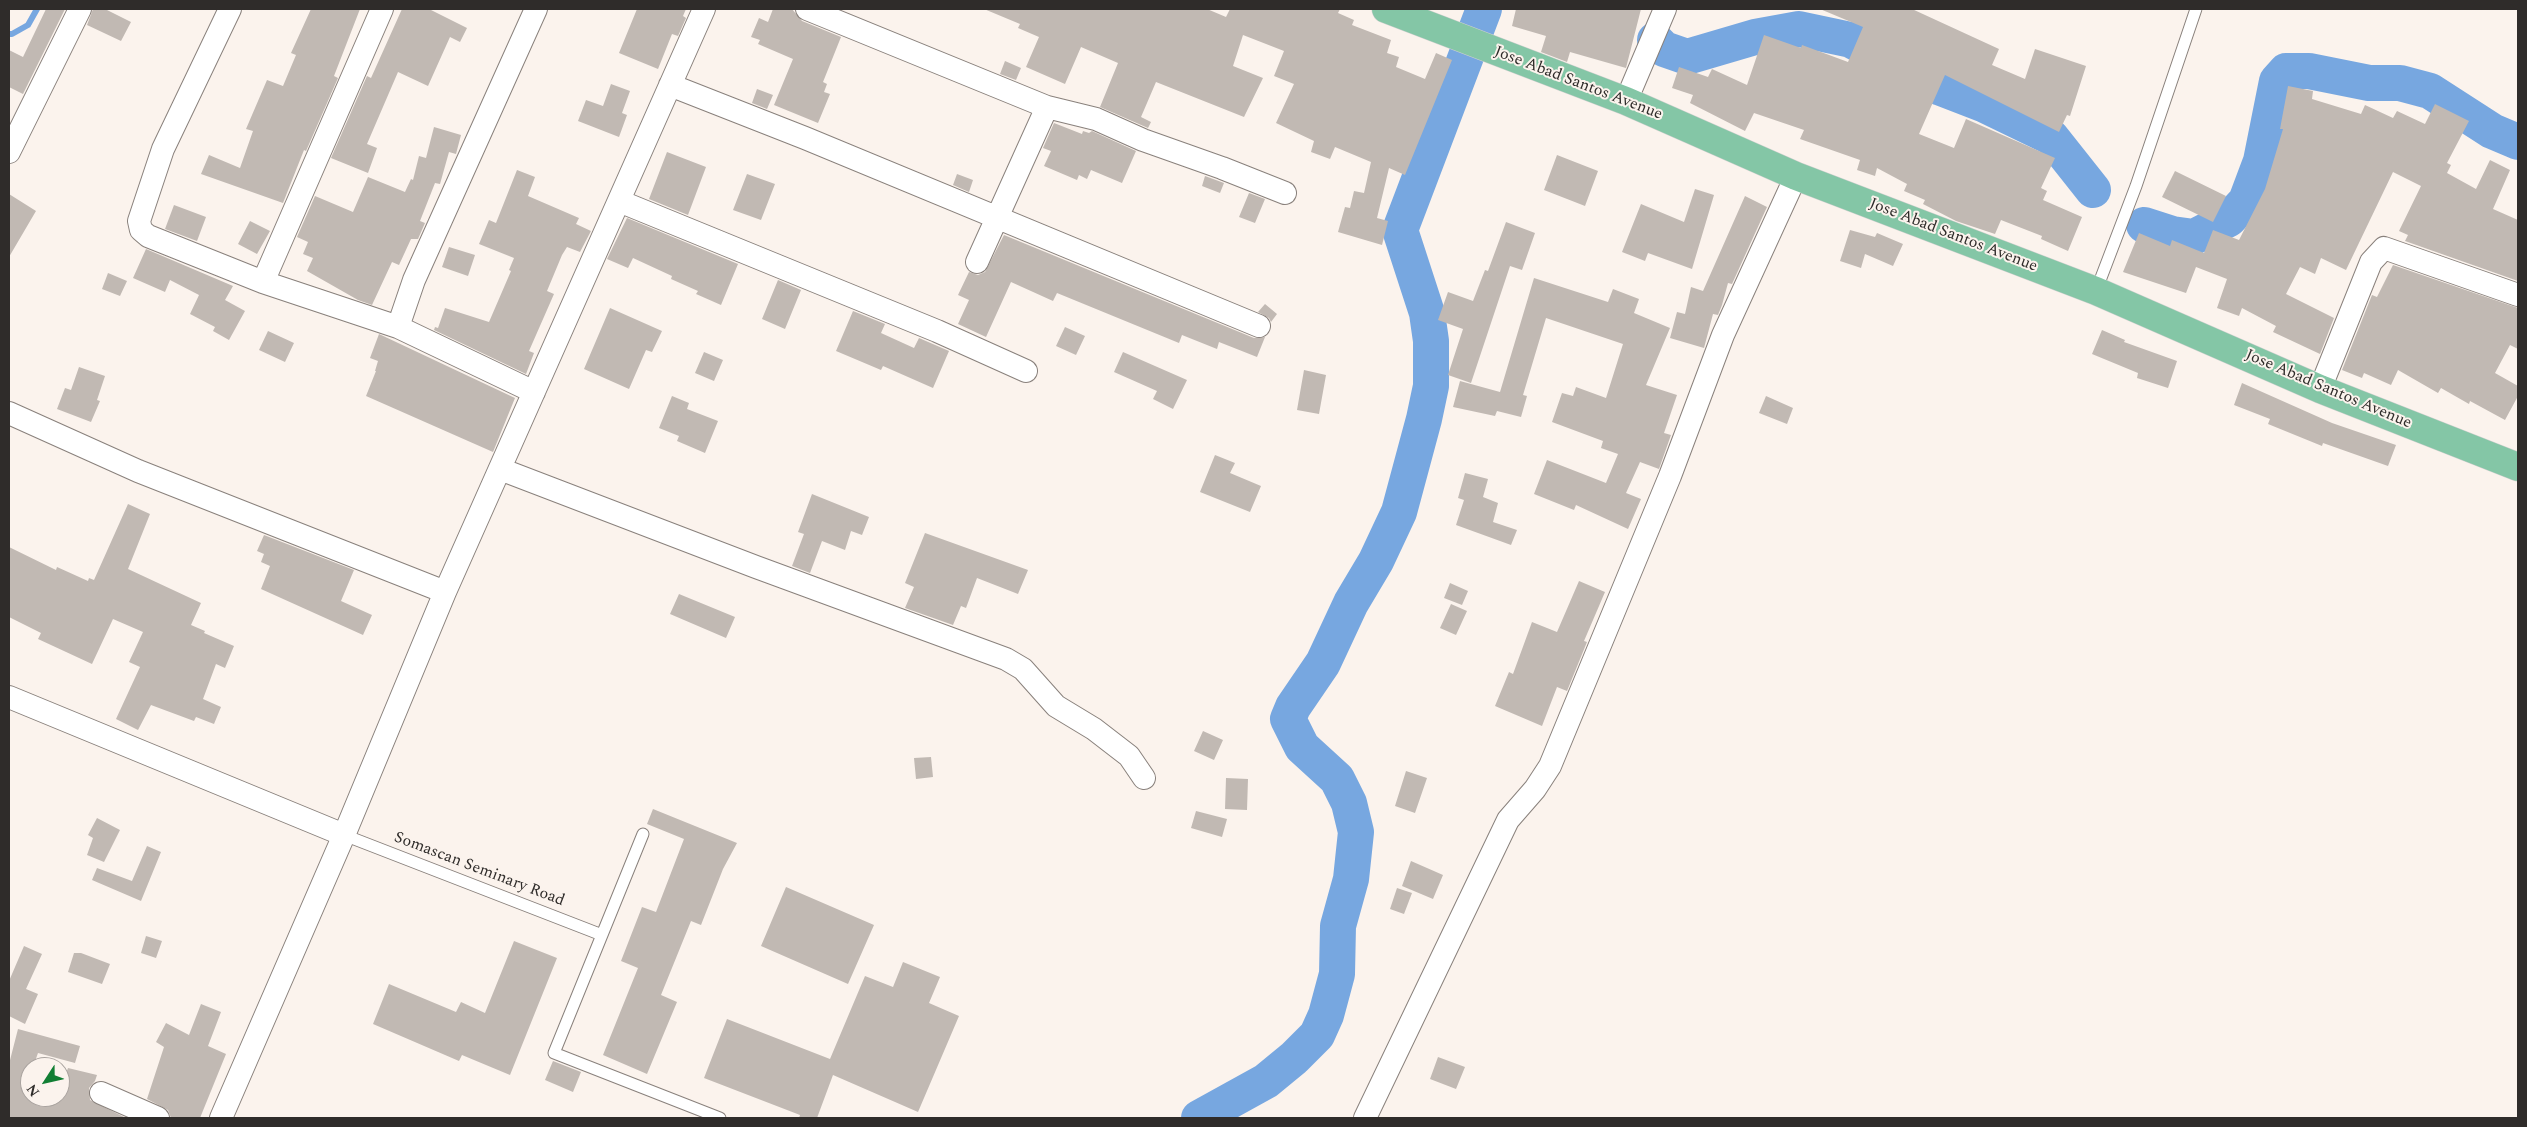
<!DOCTYPE html>
<html>
<head>
<meta charset="utf-8">
<style>
	body { margin:0 }
	#map { position:relative; width:2527px; height:1127px; overflow:hidden; background:#fbf3ed; font-family:Spectral,serif }
	canvas { display:block }
	.frame { position:absolute; inset:0; border:10px solid #2f2c2a; pointer-events:none }
	.north { position:absolute; left:20px; top:1057px; width:50px; height:50px; box-sizing:border-box; background:#fbf3ed; border:1px solid #a9a39f; border-radius:50%; rotate:235deg; font-size:14px; font-weight:700; line-height:20px; text-align:center; color:#2f2c2a }
	.north::after { content:''; display:block; margin:auto; width:18px; height:22px; background:#117e33; clip-path:polygon(50% 0,100% 100%,50% 72%,0 100%) }
</style>
</head>
<body>
<div id="map">
<canvas width="2527" height="1127"></canvas>
<div class="frame"></div>
<div class="north">N</div>
</div>
<script>
const ctx = document.querySelector('canvas').getContext('2d');
ctx.lineJoin = 'round';
const shape = rows => new Path2D(rows.map(r => 'M' + r).join(''));
function stroke(path, color, width, dash) { ctx.strokeStyle = color; ctx.lineWidth = width; ctx.lineCap = dash ? 'butt' : 'round'; ctx.setLineDash(dash || []); ctx.stroke(path); }
function paint(path, color) { ctx.fillStyle = color; ctx.fill(path, 'evenodd'); }
function write(font, color, halo, rows, align = 'center') {
  ctx.font = font + ' Spectral,serif'; ctx.lineWidth = 4; ctx.setLineDash([]); ctx.textBaseline = 'middle'; ctx.strokeStyle = halo; ctx.fillStyle = color; for (const [text, x, y, turn = 0] of rows) {
    ctx.save(); ctx.translate(x, y); ctx.rotate((+turn || 0) * Math.PI / 180); ctx.textAlign = isNaN(turn) ? turn : align; if (halo) ctx.strokeText(text, 0, 0); ctx.fillText(text, 0, 0); ctx.restore();
  }
}
stroke(shape([
	[9,34,12,34,28,25,37,9]
]), '#77a7e0', 6);
stroke(shape([
	[1655,40,1664,49,1687,57,1755,37,1799,29,1851,40,1941,88,1985,105,2051,137,2093,190],
	[2144,225,2172,234,2194,237,2229,219,2246,201,2261,161,2277,81,2286,71,2309,71,2369,83,2400,83,2430,91,2492,131,2518,142],
	[1199,1118,1266,1081,1294,1058,1317,1035,1326,1015,1337,974,1338,926,1351,879,1356,832,1349,803,1337,779,1302,747,1288,719,1293,707,1323,663,1351,603,1376,561,1399,512,1424,419,1431,386,1431,341,1427,313,1400,230,1484,9]
]), '#77a7e0', 36);
paint(shape([
	[46,9,65,9,23,94,9,87,9,50,23,57],
	[93,9,105,9,131,22,121,41,87,25],
	[311,9,360,9,334,76,338,78,306,151,304,150,283,203,201,174,209,155,240,168,253,131,246,129,267,80,283,86,296,55,291,53],
	[402,9,429,9,467,28,460,42,450,37,428,86,398,72,367,144,377,148,368,173,331,158,367,76,371,78],
	[637,9,686,9,683,16,686,18,678,36,672,34,658,69,619,53],
	[773,9,792,9,802,21,841,37,823,82,827,84,824,92,830,94,818,123,774,105,793,59,758,44,760,40,751,37,759,18,768,22],
	[984,9,1207,9,1226,17,1230,9,1340,9,1338,13,1354,20,1352,25,1391,40,1387,53,1399,57,1396,67,1425,79,1436,53,1452,60,1405,175,1389,168,1377,218,1388,221,1382,245,1338,232,1345,207,1350,208,1354,191,1364,193,1371,162,1335,147,1330,159,1311,152,1314,141,1276,123,1294,84,1274,76,1284,51,1243,35,1233,66,1263,78,1244,117,1156,82,1141,117,1151,122,1148,128,1100,107,1118,63,1081,47,1065,84,1026,67,1039,37,1018,28,1020,24],
	[1516,9,1641,9,1626,68,1570,52,1567,62,1541,52,1546,36,1512,26],
	[1820,9,1912,9,1999,49,1992,65,2025,79,2035,49,2086,66,2070,116,2067,115,2059,132,1945,75,1919,134,1954,148,1966,119,2055,158,2041,188,2047,191,2043,200,2082,217,2068,251,2041,239,2042,236,2001,220,1995,234,1956,221,1923,204,1925,200,1904,191,1907,184,1877,168,1875,176,1857,170,1860,160,1800,139,1804,130,1754,113,1745,131,1690,103,1693,95,1672,88,1679,67,1708,77,1712,69,1747,85,1764,35,1801,48,1802,45,1848,62,1863,27],
	[1005,61,1021,68,1016,80,1000,74],
	[611,84,630,91,622,113,627,115,619,137,578,121,586,100,603,106],
	[2288,86,2313,91,2312,99,2361,114,2365,105,2393,118,2397,111,2425,124,2435,104,2469,121,2447,163,2451,165,2447,173,2476,189,2490,160,2510,170,2493,209,2518,220,2518,281,2405,241,2408,235,2399,231,2421,186,2393,172,2346,270,2321,258,2315,274,2300,267,2286,294,2334,318,2320,354,2273,332,2276,326,2242,308,2239,316,2217,308,2227,279,2196,267,2186,293,2123,272,2139,233,2170,246,2172,240,2204,253,2213,230,2239,240,2265,189,2283,129,2280,129],
	[757,89,773,95,767,109,752,103],
	[1054,123,1082,134,1083,131,1089,133,1092,131,1136,151,1122,183,1091,170,1087,179,1079,175,1077,180,1044,166,1051,151,1043,148],
	[434,127,461,135,456,154,449,152,440,184,435,183,420,221,425,223,418,239,411,239,399,265,392,262,372,305,358,300,307,271,313,258,303,254,308,242,297,237,315,196,353,212,368,177,405,192,411,179,413,180,419,156,426,158],
	[667,152,706,167,688,215,649,199],
	[1557,155,1598,171,1585,206,1544,190],
	[517,170,535,177,528,196,579,218,576,224,591,231,580,252,567,247,562,255,547,291,554,294,529,351,534,353,526,374,434,330,435,327,438,328,445,308,489,322,511,271,509,270,514,258,479,244,489,220,496,223],
	[2175,171,2226,196,2213,222,2162,197],
	[747,174,775,184,761,220,733,210],
	[957,174,973,180,969,192,953,185],
	[1205,176,1224,183,1220,193,1202,186],
	[1695,189,1714,195,1692,269,1648,253,1645,261,1622,252,1641,204,1684,222],
	[1249,193,1265,199,1255,223,1239,217],
	[9,194,36,211,9,257],
	[1745,196,1767,207,1732,284,1728,283,1722,305,1718,315,1713,314,1704,348,1670,338,1677,312,1685,314,1691,287,1703,291],
	[174,205,206,217,197,241,165,229],
	[627,218,738,264,721,305,696,294,698,291,671,279,672,276,633,258,628,268,607,259],
	[250,221,270,231,257,254,238,244],
	[1506,222,1535,233,1522,270,1510,266,1471,383,1448,375,1463,329,1438,320,1448,292,1473,301,1485,270,1488,271],
	[1850,230,1875,237,1877,233,1903,244,1893,266,1865,254,1861,268,1840,261],
	[1004,235,1254,338,1265,337,1257,357,1219,342,1217,349,1182,335,1179,343,1057,293,1053,301,1011,282,986,337,958,324,969,300,958,295,969,272,978,275,985,272],
	[449,247,475,255,468,276,442,267],
	[146,249,233,286,225,300,245,311,229,340,213,331,215,327,190,314,199,295,170,280,165,292,133,278],
	[2393,265,2518,308,2518,349,2510,345,2495,373,2518,386,2518,396,2505,420,2470,401,2469,404,2441,388,2438,393,2398,370,2391,385,2364,373,2362,378,2342,370,2372,295,2377,297],
	[108,273,127,281,120,296,102,289],
	[1534,278,1608,302,1613,289,1639,299,1634,313,1670,328,1646,385,1677,395,1664,433,1671,435,1659,469,1640,462,1626,493,1641,499,1628,529,1576,505,1574,510,1534,494,1547,460,1606,483,1618,454,1601,448,1603,441,1552,422,1562,393,1573,396,1576,387,1606,398,1623,344,1546,318,1523,395,1527,396,1521,417,1497,411,1495,416,1453,407,1460,381,1500,392],
	[778,280,801,290,785,329,762,319],
	[1265,304,1277,314,1271,322,1269,318,1258,312],
	[610,308,662,331,652,352,646,350,629,389,584,369],
	[853,311,885,324,881,333,914,348,919,338,949,351,933,388,883,366,881,370,836,351],
	[1065,327,1085,336,1076,355,1056,346],
	[2102,330,2125,340,2124,342,2177,361,2168,388,2137,378,2138,373,2092,354],
	[268,331,294,343,285,362,259,350],
	[379,334,515,398,493,452,366,396,376,371,375,371,378,361,370,358],
	[704,352,723,360,714,381,695,373],
	[1123,352,1187,380,1173,409,1153,399,1157,391,1114,372],
	[79,367,105,376,97,400,100,401,91,422,57,409,65,388,71,390],
	[1304,370,1326,375,1319,414,1297,410],
	[2242,383,2332,423,2396,445,2388,466,2323,443,2322,446,2268,424,2270,419,2234,405],
	[672,396,689,403,687,409,718,421,705,453,677,441,679,436,659,428],
	[1766,396,1793,408,1787,424,1759,413],
	[1215,455,1235,463,1230,473,1261,486,1250,512,1200,492],
	[1465,473,1488,479,1483,497,1498,503,1493,522,1517,530,1511,545,1456,525,1464,500,1458,498],
	[812,494,869,517,862,535,851,531,845,550,822,541,810,573,792,566,804,534,798,532],
	[128,504,150,514,128,569,201,603,191,625,205,631,204,633,234,646,225,668,216,664,203,699,221,707,214,724,196,717,194,721,151,705,138,730,116,719,140,667,129,662,143,632,113,619,92,664,38,639,41,633,9,617,9,547,56,570,57,567,88,581,89,578,94,580],
	[925,533,1028,570,1018,594,977,578,966,608,961,606,953,625,905,608,914,587,905,583],
	[264,535,354,570,341,601,372,615,363,635,261,589,270,566,261,562,264,554,257,551],
	[1579,581,1605,592,1584,641,1587,642,1567,691,1557,687,1542,726,1495,706,1509,672,1513,674,1532,622,1557,632],
	[1450,583,1468,591,1462,605,1444,598],
	[679,594,735,617,726,638,670,614],
	[1451,604,1467,611,1456,635,1440,628],
	[1203,731,1223,740,1214,760,1194,751],
	[931,757,933,777,916,779,914,758],
	[1406,771,1427,778,1415,813,1395,806],
	[1226,778,1248,779,1247,810,1225,809],
	[653,809,737,843,723,869,701,925,691,921,661,995,677,1002,647,1074,603,1055,638,968,621,961,642,907,656,912,684,839,647,824],
	[1196,811,1227,819,1222,837,1191,828],
	[97,818,120,830,104,862,87,855,93,838,88,835],
	[147,846,161,852,141,901,92,880,97,868,132,881],
	[1411,861,1443,875,1433,899,1402,886],
	[786,887,874,925,848,984,761,946],
	[1397,888,1412,893,1404,914,1390,909],
	[146,936,162,941,156,958,141,953],
	[514,941,557,958,510,1075,462,1055,459,1061,373,1024,389,984,456,1012,461,1002,485,1013],
	[24,946,42,954,26,989,38,994,25,1024,9,1016,9,981],
	[74,953,81,953,110,964,102,984,68,972],
	[903,962,940,977,929,1003,959,1016,918,1112,833,1075,817,1118,799,1118,800,1115,704,1078,727,1019,830,1059,865,976,893,987],
	[201,1004,221,1012,208,1046,226,1054,200,1118,171,1118,168,1110,147,1099,164,1047,156,1042,166,1023,189,1035],
	[18,1029,80,1046,75,1063,38,1053,33,1067,30,1067,30,1097,60,1097,60,1090,68,1068,97,1075,95,1081,89,1088,90,1100,126,1118,9,1118,9,1064],
	[1438,1057,1465,1067,1456,1089,1430,1079],
	[553,1061,581,1072,573,1092,545,1080]
]), '#c1b9b3');
const service = shape([
	[2096,291,2136,186,2196,9],
	[643,834,554,1053,720,1118],
	[344,835,602,935]
]);
const minor = shape([
	[230,9,163,149,139,221,141,230,148,236,263,282,398,327,534,392],
	[807,9,1047,107,1096,119,1143,140,1222,168,1285,193],
	[670,85,805,138,1259,326],
	[1626,101,1665,9],
	[9,152,80,9],
	[619,201,937,331,1026,371],
	[977,262,1047,107],
	[263,282,382,9],
	[398,327,414,280,536,9],
	[2320,389,2371,262,2384,248,2518,295],
	[9,413,138,471,445,592],
	[500,469,756,567,1006,659,1023,669,1056,706,1094,729,1129,756,1144,778],
	[9,697,344,835],
	[101,1093,158,1118],
	[221,1118,347,828,445,592,704,9],
	[1365,1118,1508,820,1535,789,1550,766,1670,476,1723,335,1796,176]
]);
const trunk = shape([
	[1386,9,1626,101,1796,176,2096,291,2320,389,2518,467]
]);
stroke(service, '#89817c', 13);
stroke(minor, '#89817c', 24);
stroke(trunk, '#d1d1d0', 29);
stroke(service, '#fff', 11);
stroke(minor, '#fff', 22);
stroke(trunk, '#84c6a6', 28);
write('16px', '#2f2c2a', '#fbf3ed', [
	["Jose Abad Santos Avenue",1578,84,21],
	["Jose Abad Santos Avenue",1953,236,21],
	["Jose Abad Santos Avenue",2328,390,23],
	["Somascan Seminary Road",479,870,21]
]);
</script>
</body>
</html>
